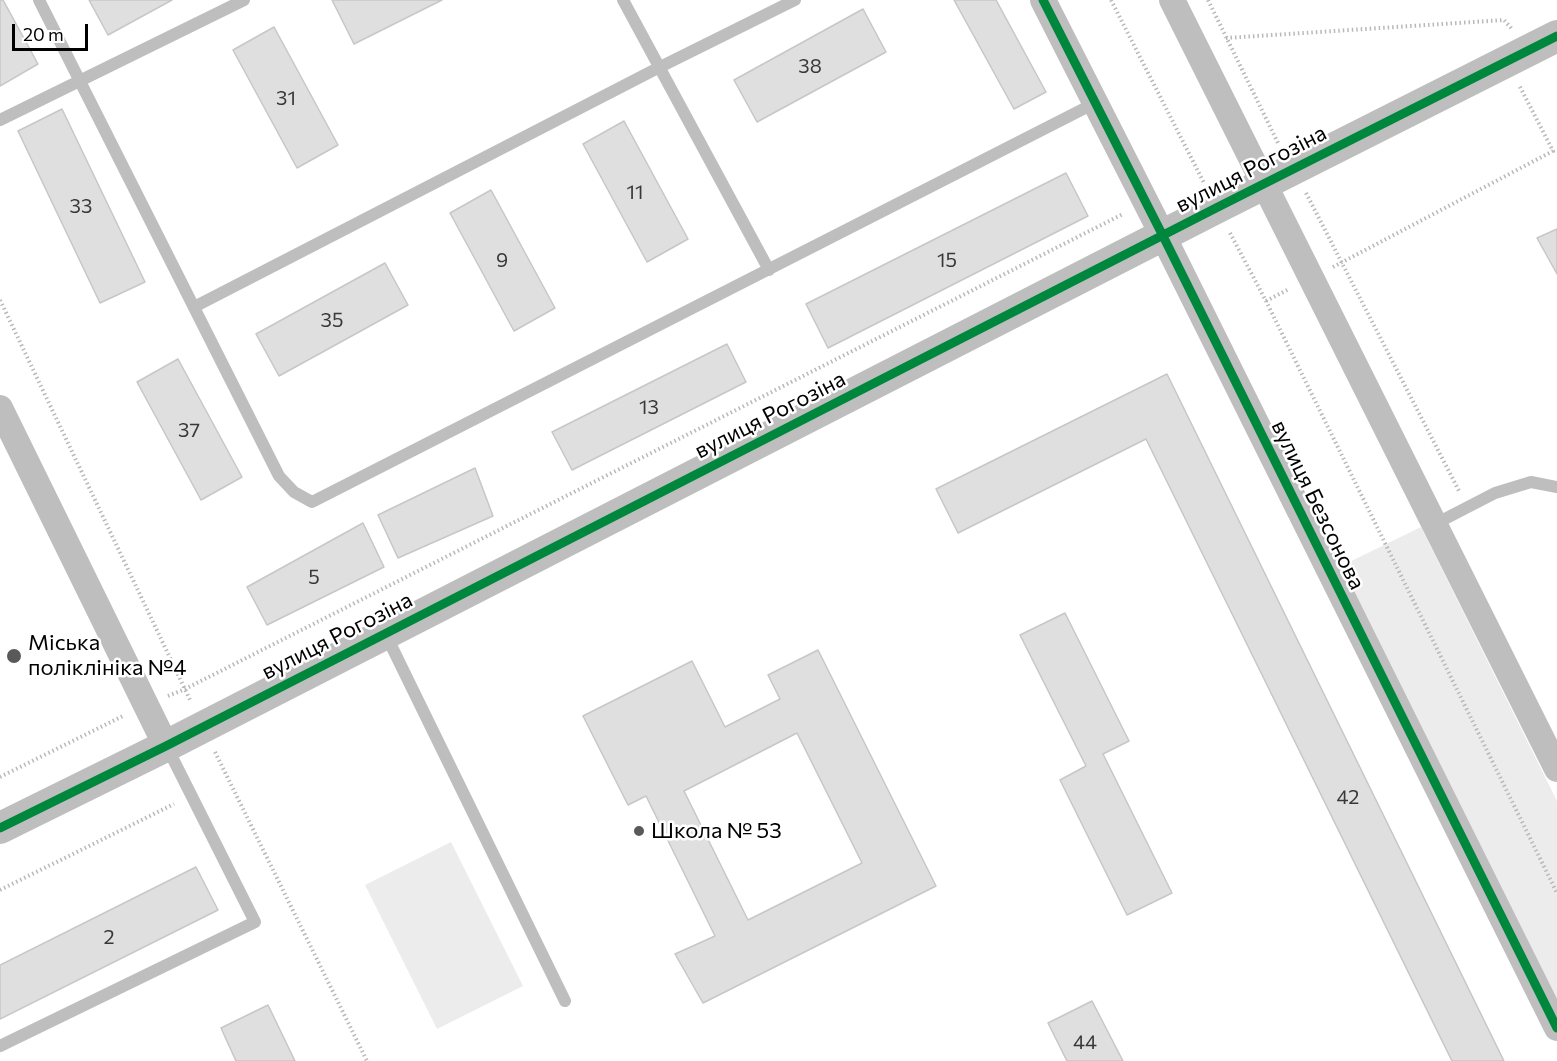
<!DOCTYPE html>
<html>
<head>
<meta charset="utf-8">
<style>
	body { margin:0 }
	#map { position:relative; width:1557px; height:1061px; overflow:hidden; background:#fff; font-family:Commissioner,sans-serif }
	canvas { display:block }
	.scale { position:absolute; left:12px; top:24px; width:76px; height:27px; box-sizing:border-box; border:3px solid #000; border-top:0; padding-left:8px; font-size:18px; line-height:21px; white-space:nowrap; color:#000; -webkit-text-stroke:4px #fff; paint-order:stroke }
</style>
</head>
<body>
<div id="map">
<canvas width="1557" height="1061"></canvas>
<div class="scale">20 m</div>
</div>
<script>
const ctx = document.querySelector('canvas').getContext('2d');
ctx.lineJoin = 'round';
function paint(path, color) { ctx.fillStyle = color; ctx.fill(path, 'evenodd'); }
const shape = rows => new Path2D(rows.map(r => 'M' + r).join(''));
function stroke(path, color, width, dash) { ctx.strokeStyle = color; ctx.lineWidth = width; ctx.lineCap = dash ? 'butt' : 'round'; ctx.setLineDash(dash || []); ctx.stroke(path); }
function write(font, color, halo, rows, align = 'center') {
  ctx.font = font + ' Commissioner,sans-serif'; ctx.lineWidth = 5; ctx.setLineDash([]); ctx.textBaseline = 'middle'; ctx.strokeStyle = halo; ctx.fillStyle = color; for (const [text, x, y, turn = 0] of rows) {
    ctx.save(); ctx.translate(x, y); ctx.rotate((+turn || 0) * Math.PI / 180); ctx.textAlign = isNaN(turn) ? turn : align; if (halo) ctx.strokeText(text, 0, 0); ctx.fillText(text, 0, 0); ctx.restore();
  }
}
paint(shape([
	[1421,527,1557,801,1557,1005,1339,567],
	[451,842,523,986,437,1029,365,885]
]), '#ececec');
const building = shape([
	[0,0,3,0,38,64,0,86,0,0],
	[89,0,172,0,108,35,89,0],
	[332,0,442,0,354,44,332,0],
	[954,0,996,0,1046,92,1014,109,954,0],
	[863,9,886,52,757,122,734,80,863,9],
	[274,27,338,145,297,168,233,50,274,27],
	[62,109,145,282,100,303,18,131,62,109],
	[624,121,688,239,647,262,583,144,624,121],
	[1066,173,1088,216,828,348,806,304,1066,173],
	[491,190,555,308,514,331,450,213,491,190],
	[1557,229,1557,274,1537,238,1557,229],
	[385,263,408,305,279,376,256,334,385,263],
	[727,344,746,382,572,470,552,432,727,344],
	[178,359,242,477,201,500,137,382,178,359],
	[1167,374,1504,1061,1452,1061,1146,439,958,533,936,489,1167,374],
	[475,468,493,516,398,558,378,515,475,468],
	[363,523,384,567,267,625,247,587,363,523],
	[1065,613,1129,741,1103,754,1172,893,1127,915,1060,780,1086,766,1020,635,1065,613],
	[818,650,936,886,703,1003,675,954,715,936,646,796,628,805,583,716,692,661,725,727,780,699,768,675,818,650],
	[797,733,862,863,748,920,684,791,797,733],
	[196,867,218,910,0,1019,0,965,196,867],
	[1092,1001,1123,1061,1067,1061,1048,1023,1092,1001],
	[268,1005,295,1061,236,1061,221,1028,268,1005]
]);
paint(building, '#dfdfdf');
stroke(building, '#c7c7c7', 1.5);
stroke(shape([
	[1111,0,1204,183],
	[1208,0,1279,145],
	[1226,38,1504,20,1512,29],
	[1306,193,1459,491],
	[1230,233,1266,301,1557,893],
	[1333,267,1553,151,1519,85],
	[0,300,191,702],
	[1266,301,1289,289],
	[168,696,185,689,1123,214],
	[215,752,367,1061],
	[0,777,123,716],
	[0,890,174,804]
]), '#b9b9b9', 4, [1.5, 3]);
stroke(shape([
	[39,0,279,476,294,492,312,502,1095,103],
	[623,0,769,270],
	[0,120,244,0],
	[194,307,658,68,795,0],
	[1435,524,1495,493,1531,482,1557,487],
	[386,635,565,1001],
	[0,1046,255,922,167,747]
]), '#bebebe', 12);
stroke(shape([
	[1043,0,1163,236,1557,1028],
	[1172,0,1557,769],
	[0,408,166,746]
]), '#bebebe', 26);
stroke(shape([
	[0,828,166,746,1216,208,1557,36]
]), '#bebebe', 32);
stroke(shape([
	[1043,0,1163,236,1557,1028],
	[0,828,166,746,1216,208,1557,36]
]), '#00873e', 9);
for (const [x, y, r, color] of [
	[14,656,8,"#595959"],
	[639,831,6,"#595959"]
]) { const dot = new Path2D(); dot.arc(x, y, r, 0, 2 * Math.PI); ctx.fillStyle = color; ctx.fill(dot); stroke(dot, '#fff', 2); }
write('20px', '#383838', null, [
	["38",810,66],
	["31",286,98],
	["11",635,192],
	["33",81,206],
	["9",502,260],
	["15",947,260],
	["35",332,320],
	["13",649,407],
	["37",189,430],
	["5",314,577],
	["42",1348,797],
	["2",109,937],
	["44",1085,1042]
]);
write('22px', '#000', '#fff', [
	["вулиця Рогозіна",1251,169,-27],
	["вулиця Рогозіна",770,415,-27],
	["вулиця Безсонова",1318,505,64],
	["вулиця Рогозіна",337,636,-27]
]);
write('22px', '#000', '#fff', [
	["Міська",28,643],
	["поліклініка №4",28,668],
	["Школа № 53",651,831]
], 'left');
</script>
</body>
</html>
